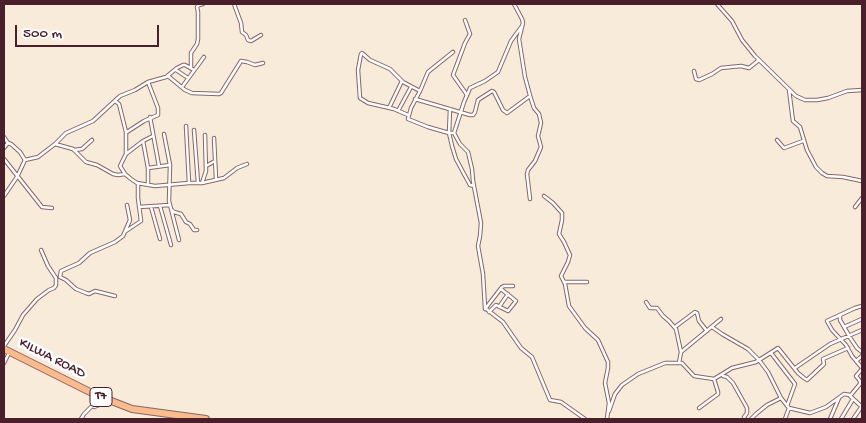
<!DOCTYPE html>
<html>
<head>
<meta charset="utf-8">
<style>
	body { margin:0 }
	#map { position:relative; width:866px; height:423px; overflow:hidden; background:#f8ebd9; font-family:"Gochi Hand",sans-serif }
	canvas { display:block }
	.frame { position:absolute; inset:0; border:5px solid #4a1f2b; pointer-events:none }
	.scale { position:absolute; left:15px; top:25px; width:144px; height:22px; box-sizing:border-box; border:2px solid #4a1f2b; border-top:0; padding-left:6px; font-size:15px; line-height:18px; white-space:nowrap; color:#4a1f2b; -webkit-text-stroke:4px #fff; paint-order:stroke }
</style>
</head>
<body>
<div id="map">
<canvas width="866" height="423"></canvas>
<div class="frame"></div>
<div class="scale">500 m</div>
</div>
<script>
const ctx = document.querySelector('canvas').getContext('2d');
ctx.lineJoin = 'round';
const shape = rows => new Path2D(rows.map(r => 'M' + r).join(''));
function stroke(path, color, width, dash) { ctx.strokeStyle = color; ctx.lineWidth = width; ctx.lineCap = dash ? 'butt' : 'round'; ctx.setLineDash(dash || []); ctx.stroke(path); }
function write(font, color, halo, rows, align = 'center') {
  ctx.font = font + ' "Gochi Hand",sans-serif'; ctx.lineWidth = 5; ctx.setLineDash([]); ctx.textBaseline = 'middle'; ctx.strokeStyle = halo; ctx.fillStyle = color; for (const [text, x, y, turn = 0] of rows) {
    ctx.save(); ctx.translate(x, y); ctx.rotate((+turn || 0) * Math.PI / 180); ctx.textAlign = isNaN(turn) ? turn : align; if (halo) ctx.strokeText(text, 0, 0); ctx.fillText(text, 0, 0); ctx.restore();
  }
}
const street = shape([
	[234,4,241,23,242,32,246,35,248,40,251,41,261,35],
	[514,4,522,19,523,23,519,39,525,77,531,99,534,108,539,114,541,123,538,136,541,147,535,161,528,170,527,174,530,199],
	[717,4,732,21,742,40,755,56,796,96,805,100,817,100,828,98,847,91,862,90],
	[465,20,470,34,465,43,453,75,467,95],
	[522,26,511,41,498,72,485,81,470,88,464,102,454,133,460,144,468,152,472,169,473,181,481,223,480,236,478,246,483,274,485,308,503,322,521,348,532,357,550,400,561,402,585,419],
	[453,52,428,72,420,91,411,108,408,119,428,127,449,133,454,133],
	[191,68,191,53,197,44,198,39,198,12,197,7,199,5,203,4],
	[176,70,188,78],
	[694,71,696,79,699,80,712,74,721,68,741,66,749,68,759,60],
	[168,76,185,90,192,93,219,94,221,93,241,61,247,62,255,65,263,63],
	[182,87,204,57],
	[789,90,793,121,800,127,807,150,816,167,822,173,827,176,843,177,862,181],
	[415,99,470,115,473,115,475,112,478,100,492,91,494,92,503,110,507,113,530,96],
	[115,101,119,104,126,132,126,154,120,166,125,174],
	[389,108,402,81],
	[450,109,449,133,452,146,456,159,464,174,470,185,474,186],
	[398,111,411,87],
	[408,115,394,109,368,103,360,98,358,70,361,54,362,53,370,60,390,69,403,82,420,91],
	[150,117,159,166],
	[186,126,189,183],
	[194,130,198,183],
	[127,132,144,121,158,115,158,108,148,82],
	[164,134,170,165,169,201,179,240],
	[4,137,8,143],
	[214,138,216,179],
	[777,140,784,148,803,141],
	[143,141,148,168,148,185],
	[55,144,73,149,86,162,97,165,113,174,118,175,125,174,131,179,137,183,155,186,189,183,202,183,224,178,237,168,247,164],
	[4,148,8,143,11,144,20,152,25,160],
	[74,150,82,149,92,140],
	[126,154,143,141,153,136],
	[4,159,42,207,52,208],
	[206,166,215,161],
	[148,168,170,165],
	[202,183,206,171,205,135],
	[4,196,17,177,25,160,38,157,55,144,66,133,93,121,120,96,135,90,148,82,166,77,177,68,183,65,185,65,194,70],
	[544,196,553,203,562,213,562,220,559,234,564,242,570,255,568,262,561,276,565,284,569,306,585,328,598,340,608,362,608,368,605,383,609,403,607,419],
	[160,206,171,245],
	[139,207,170,205],
	[151,207,160,239],
	[855,207,862,198],
	[172,210,174,212,181,214,186,222,190,224,194,230,197,230],
	[126,231,141,221,138,198,138,183],
	[60,277,61,271,79,263,90,253,115,242,123,236,130,220,127,205],
	[60,277,66,280,76,289,86,293,89,294,95,291,115,296],
	[565,282,587,282],
	[646,302,650,308,657,308,663,316,669,321,676,329,681,352,679,363],
	[862,306,855,308,827,321,832,330,846,345,852,356,862,368],
	[499,307,508,294],
	[485,309,502,287,504,286,513,286],
	[489,312,496,305,508,311,516,301,501,289],
	[840,316,840,320,851,339,857,348,862,352],
	[675,327,695,312,697,313,699,321,707,331],
	[712,327,722,334,748,349,759,360,768,372,781,398,789,408,810,413,826,407,844,394,850,395],
	[844,327,862,319],
	[4,346,15,330,23,315,37,299,49,290,54,288,56,285,56,278,48,266,41,250],
	[681,352,721,319],
	[771,353,795,384,787,406],
	[856,361,862,356],
	[4,363,9,353],
	[795,368,830,344,862,330],
	[862,369,856,376,860,381,860,384,850,396,862,407],
	[723,376,727,377,733,383,747,408,747,413,744,417,745,419],
	[94,407,109,401],
	[699,408,718,394,718,392,714,379],
	[609,411,615,394,622,385,638,374,665,363,682,363,694,376,714,379,732,368,756,362,778,348,798,373,804,378,807,380,823,365,824,364,823,359,848,348],
	[81,419,84,414,100,398],
	[751,419,756,414,767,405,781,398],
	[785,419,789,408],
	[830,419,839,398],
	[841,419,853,399],
	[853,419,862,406]
]);
const highway = shape([
	[4,349,96,395,132,409,206,419]
]);
stroke(street, '#876668', 4.5);
stroke(highway, '#876668', 8);
stroke(street, '#fff', 2.5);
stroke(highway, '#fbbb8d', 6);
for (const [x, y, w] of [
	[101,397,22]
]) { const box = new Path2D(); box.roundRect(x - w / 2, y - 9.5, w, 19, 4); ctx.fillStyle = '#fff'; ctx.fill(box); stroke(box, '#4a1f2b', 1); }
write('bold 12px', '#4a1f2b', null, [
	["T7",101,397]
]);
write('14px', '#4a1f2b', '#fff', [
	["KILWA ROAD",52,359,27]
]);
</script>
</body>
</html>
